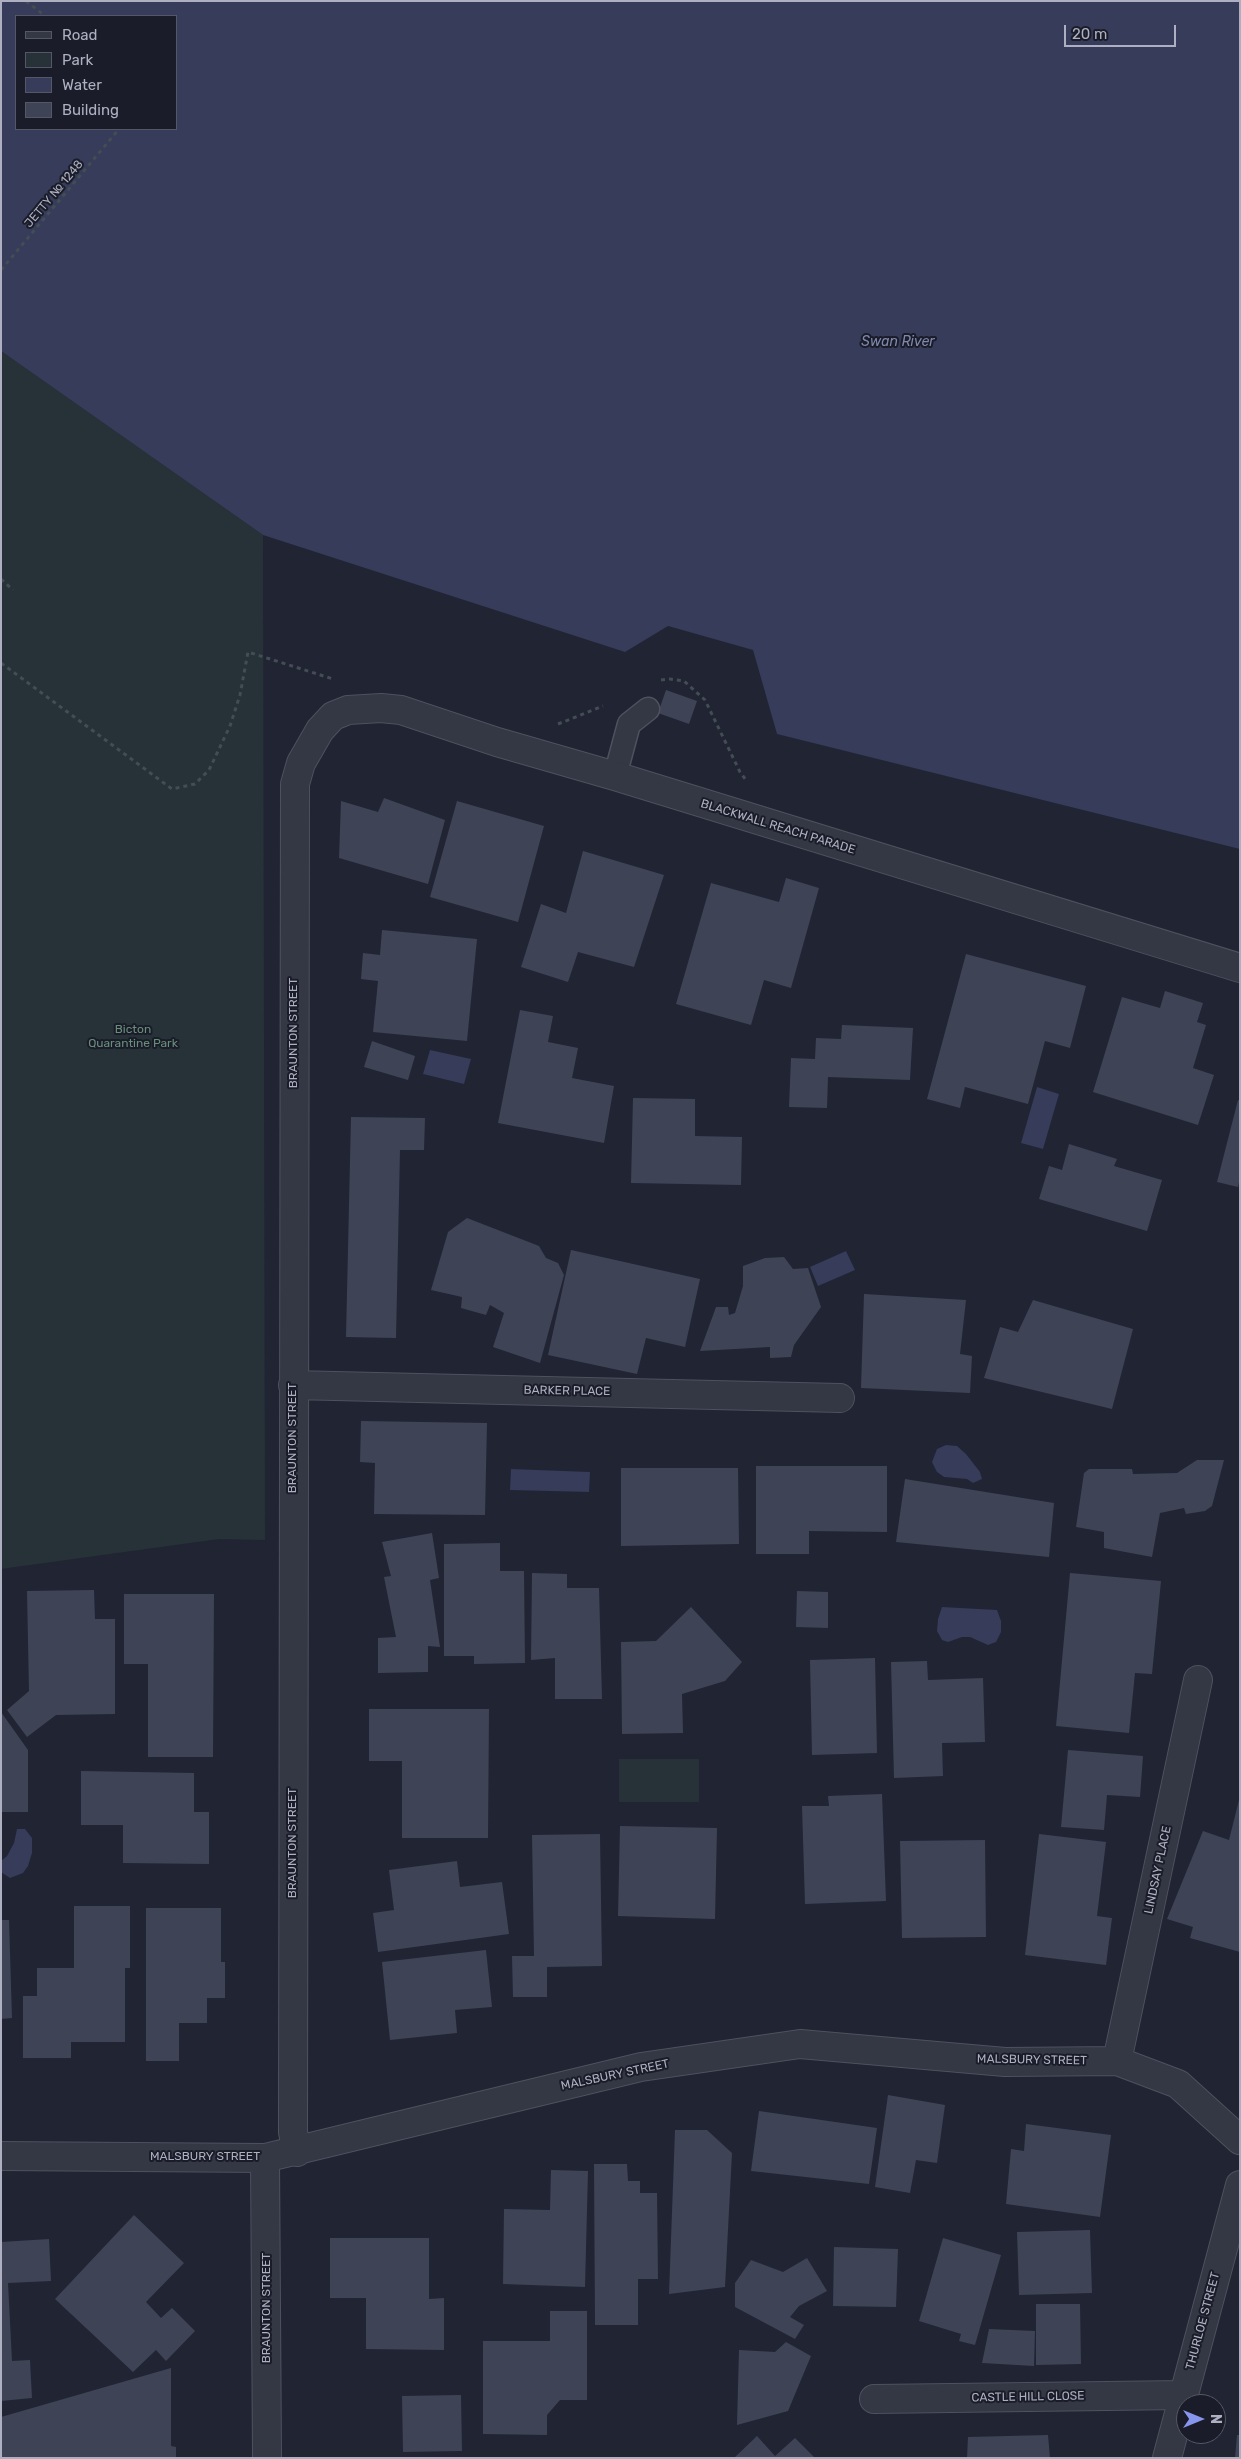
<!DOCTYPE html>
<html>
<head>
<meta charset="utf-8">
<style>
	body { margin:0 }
	#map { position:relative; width:1241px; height:2459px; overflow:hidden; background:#212433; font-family:Rubik,sans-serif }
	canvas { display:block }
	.frame { position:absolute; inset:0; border:2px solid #aeb0c1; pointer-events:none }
	.legend { position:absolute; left:15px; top:15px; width:162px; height:115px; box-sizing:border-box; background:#1a1c29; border:1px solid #555766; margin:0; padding:6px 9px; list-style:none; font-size:15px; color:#aeb0c1 }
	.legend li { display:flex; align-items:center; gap:10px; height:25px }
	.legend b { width:25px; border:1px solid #555766 }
	.north { position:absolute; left:1176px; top:2394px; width:50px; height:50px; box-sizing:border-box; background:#1a1c29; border:1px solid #555766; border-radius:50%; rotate:90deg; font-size:14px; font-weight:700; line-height:20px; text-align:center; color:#aeb0c1 }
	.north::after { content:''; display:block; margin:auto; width:18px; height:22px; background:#8895ec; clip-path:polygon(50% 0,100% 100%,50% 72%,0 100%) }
	.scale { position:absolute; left:1064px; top:25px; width:112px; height:22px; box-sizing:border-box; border:2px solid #aeb0c1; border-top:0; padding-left:6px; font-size:15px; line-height:18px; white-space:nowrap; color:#aeb0c1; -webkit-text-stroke:4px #1a1c29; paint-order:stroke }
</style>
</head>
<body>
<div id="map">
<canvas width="1241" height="2459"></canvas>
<div class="frame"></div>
<ul class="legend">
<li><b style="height:6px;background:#343744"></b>Road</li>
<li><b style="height:14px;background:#263237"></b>Park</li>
<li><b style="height:14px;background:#363c59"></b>Water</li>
<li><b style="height:14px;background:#3f4356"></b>Building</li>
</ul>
<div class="north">N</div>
<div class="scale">20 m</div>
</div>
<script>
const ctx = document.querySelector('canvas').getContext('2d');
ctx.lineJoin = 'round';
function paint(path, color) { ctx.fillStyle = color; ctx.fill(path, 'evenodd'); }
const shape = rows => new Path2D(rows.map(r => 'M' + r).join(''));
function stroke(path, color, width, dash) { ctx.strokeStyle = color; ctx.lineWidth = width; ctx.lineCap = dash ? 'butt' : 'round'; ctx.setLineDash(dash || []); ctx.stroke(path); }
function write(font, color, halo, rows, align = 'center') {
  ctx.font = font + ' Rubik,sans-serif'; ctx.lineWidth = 4; ctx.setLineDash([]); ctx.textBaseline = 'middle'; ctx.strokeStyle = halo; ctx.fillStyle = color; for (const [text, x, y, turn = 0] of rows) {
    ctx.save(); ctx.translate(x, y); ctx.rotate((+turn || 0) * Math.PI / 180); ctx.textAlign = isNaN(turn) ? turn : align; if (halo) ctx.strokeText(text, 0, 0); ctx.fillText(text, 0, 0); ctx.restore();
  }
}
paint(shape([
	[1,351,263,535,265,1540,219,1539,1,1569],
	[619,1759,699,1759,699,1802,619,1802]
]), '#263237');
paint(shape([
	[1,1,1240,1,1240,849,777,734,753,650,668,626,625,652,263,535,1,351],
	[176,16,176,129,16,129,16,16],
	[430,1050,471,1059,464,1084,423,1074],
	[1037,1087,1059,1094,1043,1149,1021,1143],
	[846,1251,855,1270,818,1286,810,1267],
	[946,1445,957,1446,966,1454,980,1472,982,1479,973,1483,967,1479,944,1477,937,1472,932,1462,937,1449],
	[511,1469,590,1472,589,1492,510,1490],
	[942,1607,997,1610,1001,1621,1001,1632,996,1642,988,1645,970,1637,962,1637,948,1642,942,1640,937,1631,938,1619],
	[17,1829,25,1829,32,1838,32,1853,28,1866,23,1873,10,1878,1,1872,1,1861,7,1856,14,1843]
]), '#363c59');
paint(shape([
	[666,690,697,701,689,724,658,713],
	[384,798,445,820,428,884,339,858,341,801,378,812],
	[457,801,544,826,518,922,430,897],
	[583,851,664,875,634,967,578,952,568,982,521,967,541,904,566,913],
	[786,878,819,888,791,988,764,980,751,1025,676,1004,711,883,779,902],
	[382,930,477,939,467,1041,373,1032,378,981,361,979,363,953,380,955],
	[966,954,1086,986,1070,1048,1045,1041,1028,1104,965,1087,960,1108,927,1099],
	[1165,991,1203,1003,1197,1022,1206,1025,1193,1068,1214,1075,1198,1125,1093,1092,1122,997,1160,1008],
	[520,1010,553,1016,548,1042,578,1048,572,1078,614,1086,604,1143,498,1123],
	[842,1025,913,1028,910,1080,828,1077,827,1108,789,1107,791,1058,815,1059,816,1038,841,1039],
	[372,1041,415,1056,408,1080,364,1067],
	[633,1098,695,1099,695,1136,742,1137,741,1185,631,1183],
	[1238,1100,1240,1101,1240,1178,1238,1187,1217,1182],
	[351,1117,425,1118,424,1150,400,1150,396,1338,346,1337],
	[1069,1144,1117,1159,1114,1166,1162,1180,1147,1231,1039,1199,1049,1166,1062,1170],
	[467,1218,539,1246,546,1258,558,1263,564,1275,540,1363,493,1347,504,1313,490,1305,486,1315,461,1308,462,1297,431,1290,448,1232],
	[571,1250,700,1279,685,1347,646,1338,637,1374,548,1355],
	[784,1257,793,1269,808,1268,821,1307,794,1345,791,1357,770,1358,770,1347,700,1351,716,1307,728,1307,729,1315,735,1313,743,1286,743,1266,765,1258],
	[864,1294,966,1300,960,1354,972,1356,970,1393,861,1388],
	[1033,1300,1133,1329,1112,1409,984,1378,1000,1327,1018,1332],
	[361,1421,487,1423,485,1515,374,1514,375,1463,360,1462],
	[1197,1460,1224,1460,1212,1506,1205,1511,1186,1514,1184,1508,1160,1513,1152,1557,1104,1548,1104,1532,1076,1527,1084,1473,1089,1469,1132,1469,1133,1474,1177,1473],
	[756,1466,887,1466,887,1532,809,1531,809,1554,756,1554],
	[621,1468,738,1468,739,1544,621,1546],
	[905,1479,1054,1503,1049,1557,896,1542],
	[432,1533,439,1578,430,1580,440,1647,428,1646,428,1672,378,1673,378,1638,396,1637,384,1577,391,1576,382,1542],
	[500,1543,500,1571,524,1571,525,1663,474,1664,474,1656,444,1656,444,1544],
	[532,1573,567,1574,567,1588,599,1588,602,1699,555,1699,555,1658,531,1660],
	[1070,1573,1161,1581,1152,1674,1135,1673,1129,1733,1056,1726],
	[94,1590,95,1619,115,1619,115,1714,56,1715,27,1737,7,1710,29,1691,27,1591],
	[797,1591,828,1592,828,1628,796,1627],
	[124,1594,214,1594,213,1757,148,1757,148,1664,124,1664],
	[691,1607,742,1662,725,1681,682,1694,683,1733,622,1734,621,1642,656,1641],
	[875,1658,877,1753,812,1755,810,1660],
	[927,1661,928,1680,983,1678,985,1742,942,1743,943,1776,894,1778,891,1662],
	[369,1709,489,1709,488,1838,402,1838,402,1761,369,1761],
	[1,1712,28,1750,28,1812,1,1812],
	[1068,1750,1143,1756,1140,1797,1107,1795,1104,1830,1061,1827],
	[81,1771,194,1773,194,1812,209,1812,209,1864,123,1863,123,1825,81,1825],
	[882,1794,886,1901,805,1904,802,1806,829,1806,828,1796],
	[1239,1800,1240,1800,1240,1952,1190,1938,1193,1927,1167,1919,1203,1831,1229,1840],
	[620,1826,717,1828,715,1919,618,1916],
	[600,1834,602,1966,547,1967,547,1997,513,1997,512,1956,534,1956,532,1835],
	[1039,1834,1106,1842,1097,1916,1112,1918,1106,1965,1025,1955],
	[985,1840,986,1937,902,1938,900,1841],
	[457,1861,460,1887,502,1882,509,1934,378,1952,373,1913,394,1910,389,1870],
	[74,1906,130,1906,130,1968,125,1968,125,2042,71,2042,71,2058,23,2058,23,1996,37,1996,37,1968,74,1968],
	[146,1908,221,1908,221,1962,225,1962,225,1998,207,1998,207,2023,179,2023,179,2061,146,2061],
	[1,1920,9,1920,12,2018,1,2019],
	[486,1950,492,2007,455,2010,457,2033,390,2040,382,1962],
	[888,2095,945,2105,937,2163,916,2160,910,2193,875,2187],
	[759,2111,877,2128,869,2184,751,2171],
	[1026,2124,1111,2135,1100,2217,1006,2204,1011,2149,1024,2151],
	[675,2130,707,2130,732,2153,725,2287,669,2294],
	[594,2164,627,2164,628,2181,640,2181,640,2193,657,2193,658,2279,638,2279,638,2325,595,2325],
	[551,2170,588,2171,585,2287,503,2284,504,2209,550,2210],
	[134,2215,184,2263,146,2302,161,2318,172,2308,195,2331,166,2361,156,2350,133,2372,55,2299],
	[1090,2230,1092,2293,1019,2295,1017,2232],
	[330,2238,429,2238,429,2299,444,2298,444,2350,366,2349,366,2298,330,2298],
	[943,2238,1001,2255,975,2345,959,2341,961,2334,919,2321],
	[49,2239,51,2281,8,2283,12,2361,30,2360,32,2398,1,2401,1,2242],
	[834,2247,898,2249,896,2307,833,2306],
	[807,2258,827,2291,799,2306,790,2317,804,2325,795,2339,735,2307,735,2283,751,2260,783,2272],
	[1036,2304,1080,2304,1081,2364,1036,2365],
	[550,2311,587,2311,587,2400,560,2400,547,2415,547,2435,483,2434,483,2341,550,2341],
	[989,2329,1035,2331,1034,2366,982,2363],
	[786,2342,811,2356,788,2411,737,2425,739,2350,775,2352],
	[171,2368,171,2446,176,2447,176,2458,1,2458,1,2417],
	[461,2395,462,2451,403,2452,402,2396],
	[1048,2435,1050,2458,967,2458,968,2437],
	[1237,2435,1240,2435,1240,2458,1235,2458],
	[757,2436,775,2456,795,2438,815,2458,734,2458]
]), '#3f4356');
const service = shape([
	[615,776,629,724,648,709]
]);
const minor = shape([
	[293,1385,840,1398],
	[1117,2061,1198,1680],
	[297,2152,293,2132,295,784,301,763,320,730,333,716,348,710,381,708,401,710,497,742,615,776,1240,968],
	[1,2156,265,2158,641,2067,800,2044,1005,2062,1117,2061,1178,2084,1240,2140],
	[265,2158,267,2458],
	[874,2399,1183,2395],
	[1167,2458,1240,2185]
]);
stroke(service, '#4f515f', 25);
stroke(minor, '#4f515f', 30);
stroke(shape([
	[26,1,45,16],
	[1,270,119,129],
	[1,579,13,590],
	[1,663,172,789,195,784,209,770,230,726,240,695,248,652,333,679],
	[661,680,670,679,684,681,705,700,740,772,746,780],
	[558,724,603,706]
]), '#424d54', 3, [4, 4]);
stroke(service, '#343744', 22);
stroke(minor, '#343744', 28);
write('12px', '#aeb0c1', '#1a1c29', [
	["JETTY № 1248",54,194,-50],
	["BLACKWALL REACH PARADE",778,827,17],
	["BRAUNTON STREET",294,1033,-90],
	["BARKER PLACE",567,1391,1],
	["BRAUNTON STREET",293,1438,-90],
	["BRAUNTON STREET",293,1843,-90],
	["LINDSAY PLACE",1158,1870,-78],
	["MALSBURY STREET",1032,2060,1],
	["MALSBURY STREET",615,2075,-12],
	["MALSBURY STREET",205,2157],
	["BRAUNTON STREET",267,2308,-90],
	["THURLOE STREET",1203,2321,-75],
	["CASTLE HILL CLOSE",1028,2397,-1]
]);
write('12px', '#698f7b', '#1a1c29', [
	["Bicton",133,1030],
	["Quarantine Park",133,1044]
]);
write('italic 14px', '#8088ac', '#1a1c29', [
	["Swan River",898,342]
]);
</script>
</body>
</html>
